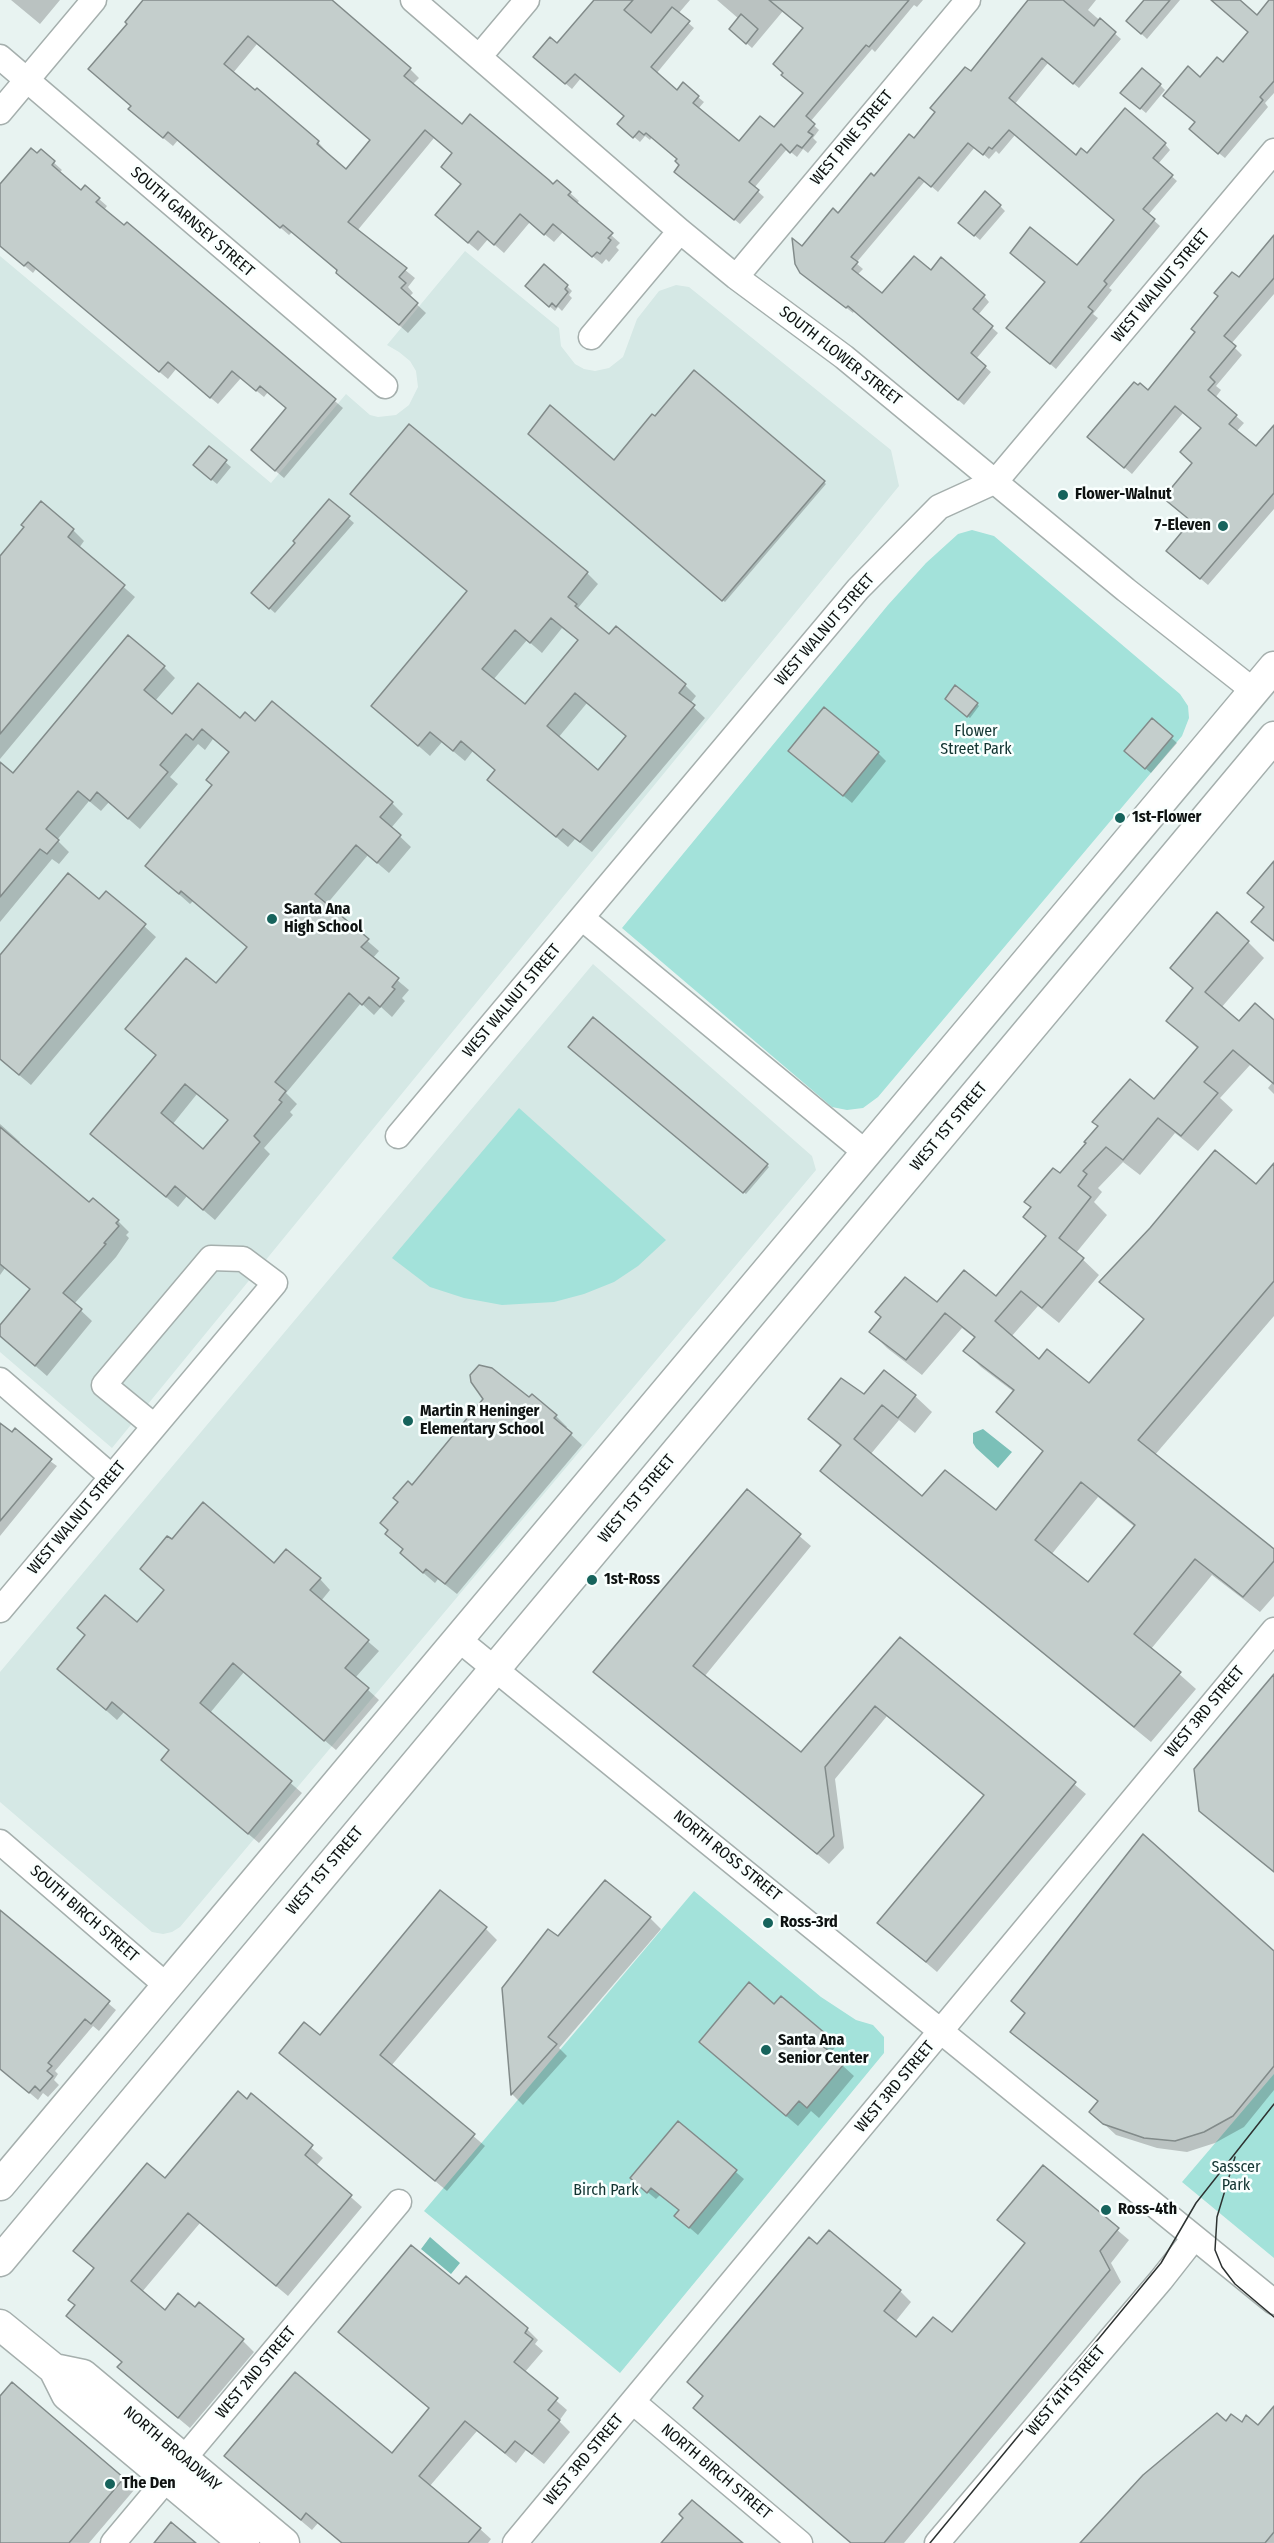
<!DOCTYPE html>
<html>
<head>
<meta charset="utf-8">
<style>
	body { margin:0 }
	canvas { display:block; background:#e8f3f1 }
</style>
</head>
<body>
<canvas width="1274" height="2543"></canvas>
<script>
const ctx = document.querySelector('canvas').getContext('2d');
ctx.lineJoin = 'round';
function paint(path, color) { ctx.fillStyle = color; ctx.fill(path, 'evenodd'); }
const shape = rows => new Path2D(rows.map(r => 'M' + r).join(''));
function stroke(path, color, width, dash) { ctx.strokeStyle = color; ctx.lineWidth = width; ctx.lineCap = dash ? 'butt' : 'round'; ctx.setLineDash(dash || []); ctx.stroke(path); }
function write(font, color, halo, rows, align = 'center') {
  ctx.font = font + ' "Fira Sans Condensed",sans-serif'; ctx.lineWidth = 5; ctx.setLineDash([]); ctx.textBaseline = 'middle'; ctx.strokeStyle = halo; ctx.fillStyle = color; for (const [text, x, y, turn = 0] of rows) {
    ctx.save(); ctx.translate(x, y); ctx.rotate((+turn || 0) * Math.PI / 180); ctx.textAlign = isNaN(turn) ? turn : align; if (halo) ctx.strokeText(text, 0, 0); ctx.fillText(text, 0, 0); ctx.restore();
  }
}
paint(shape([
	[465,251,559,328,561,346,575,364,584,369,595,371,609,368,623,357,637,319,659,291,676,285,689,287,891,450,899,486,112,1448,0,1352,0,256,271,483,346,394,370,415,378,417,396,415,409,405,418,387,416,371,410,361,399,352,387,345],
	[593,964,812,1156,816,1170,180,1927,172,1932,163,1934,152,1932,0,1802,0,1672]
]), '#d5e8e5');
paint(shape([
	[972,530,994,536,1180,694,1188,706,1189,718,1182,736,878,1097,863,1108,847,1110,832,1107,622,928,888,605,926,563,958,534],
	[519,1108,666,1240,638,1266,614,1282,584,1294,554,1302,502,1305,464,1298,430,1287,392,1258],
	[694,1891,821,1997,856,2020,873,2025,884,2037,884,2053,620,2373,424,2211],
	[1274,2074,1274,2258,1182,2182]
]), '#a3e2da');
paint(shape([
	[983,1429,1012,1452,998,1468,976,1448,973,1443,973,1433],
	[430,2237,460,2263,451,2274,421,2249]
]), '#7bc0b8');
paint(shape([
	[11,0,60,0,40,24],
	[145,0,329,0,410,69,419,78,412,85,462,126,548,182,570,193,579,201,576,204,620,243,616,247,619,250,609,262,606,259,602,264,563,232,554,242,530,222,504,253,488,239,478,251,446,224,462,185,443,167,454,154,434,138,357,231,415,278,408,287,413,293,409,297,426,313,408,333,292,232,289,235,178,140,173,146,139,118,132,107,129,24],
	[257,44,371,141,346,171,325,153,326,151,318,142,233,73],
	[596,0,690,0,678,14,694,28,656,74,677,92,698,97,704,102,698,109,739,144,774,129,804,93,805,29,783,11,752,48,736,34,739,19,717,0,923,0,917,7,914,5,875,52,872,49,810,122,819,130,813,138,817,142,808,153,803,149,797,157,787,149,754,188,764,197,740,224,681,177,678,159,652,137,650,140,645,136,640,142,625,129,626,116,581,78,572,89,540,62],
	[1030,0,1096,0,1088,10,1121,39,1079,88,1048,63,1014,105,1076,157,1165,144,1170,150,1158,164,1177,181,1148,215,1160,226,1109,288,1112,290,1093,314,1098,318,1056,369,1014,333,1077,268,1116,221,1015,135,999,154,996,151,989,159,975,147,938,192,925,181,856,263,863,269,857,275,882,296,931,272,984,296,989,302,978,315,998,333,976,359,991,372,964,405,854,311,853,313,808,278,802,248,914,140],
	[1146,0,1180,0,1147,39,1133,26],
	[1213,0,1238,0,1257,17,1271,0,1274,0,1274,93,1265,103,1268,107,1225,158,1196,135,1200,79,1223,64,1250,32],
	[1160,85,1165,90,1146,113,1128,98],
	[41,151,62,170,59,173,81,192,99,199,107,206,104,210,124,227,127,224,343,408,284,478,260,458,288,409,268,392,264,397,241,378,218,404,176,369,168,379,36,269,33,273,0,245,0,187],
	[1000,206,1005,211,980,240,966,228],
	[1274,237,1274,294,1231,344,1242,355,1216,386,1221,390,1215,398,1244,423,1236,432,1256,448,1274,427,1274,509,1208,585,1168,551,1193,522,1194,463,1202,429,1183,413,1132,474,1097,444,1148,392],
	[567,286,572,291,569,295,572,298,562,311,558,307,555,311,532,291],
	[694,372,826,484,725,602,530,434,614,462],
	[209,448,231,467,217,484,200,470],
	[329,501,354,523,275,613,258,598],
	[73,530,84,541,79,548,135,597,0,759,0,559],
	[587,573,598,584,578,608,609,636,616,628,685,685,696,696,690,704,705,718,592,852,575,839,568,847,501,791,497,771,473,751,465,761,442,742,430,756,373,706],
	[562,628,579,641,525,706,493,680,527,640,542,653],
	[587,703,627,737,598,772,558,738],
	[164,667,175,678,155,701,172,716,255,723,392,803,403,814,391,828,411,847,389,873,368,855,326,905,379,951,372,959,409,990,402,998,405,1001,392,1017,381,1007,374,1015,361,1003,286,1093,297,1104,290,1112,293,1115,264,1148,270,1154,215,1220,187,1196,178,1207,103,1145,157,1056,127,1029,216,985,248,947,193,901,190,904,147,866,214,785,230,753,213,739,205,750,198,744,170,777,178,784,140,829,109,802,101,811,89,801,57,840,69,852,59,864,52,859,0,922,0,781,13,775],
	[197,1094,229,1120,204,1151,172,1125],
	[949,701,977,704,979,706,970,718],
	[1152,720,1177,743,1151,773,1131,756],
	[790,751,878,753,886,761,852,803],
	[99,901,144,926,156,937,31,1085,0,1059,0,957],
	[1248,942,1264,958,1221,1008,1239,1023,1274,1022,1274,1094,1268,1088,1272,1083,1250,1065,1220,1098,1233,1110,1198,1151,1175,1133,1140,1175,1123,1162,1098,1188,1102,1192,1094,1202,1107,1215,1076,1253,1099,1275,1059,1323,1038,1306,1011,1337,1039,1361,1090,1385,1144,1320,1101,1282,1257,1186,1274,1165,1274,1316,1154,1456,1274,1551,1274,1596,1260,1612,1212,1575,1151,1649,1196,1689,1151,1742,839,1487,822,1471,841,1447,810,1419,864,1396,884,1372,915,1396,932,1412,915,1433,899,1420,870,1455,923,1499,996,1512,1044,1452,998,1412,1014,1392,981,1367,965,1351,976,1339,962,1328,922,1375,887,1348,871,1332,937,1304,996,1298,1046,1237,1025,1217,1088,1143,1099,1127,1094,1122,1154,1101,1198,1049,1168,1021],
	[1098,1497,1135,1527,1088,1584,1051,1555],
	[593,1019,769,1167,746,1194,570,1046],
	[0,1124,20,1142,18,1144,90,1204,118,1221,129,1232,126,1235,129,1238,116,1257,74,1304,92,1321,47,1376,0,1335,0,1328,31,1290,5,1268,0,1275],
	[485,1366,556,1416,567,1427,565,1429,582,1445,457,1594,438,1579,435,1583,413,1564,404,1550,387,1534,412,1487,485,1399,480,1367],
	[0,1425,57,1466,0,1536],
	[747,1491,811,1546,704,1677,801,1754,900,1639,1086,1794,937,1972,879,1923,985,1797,887,1716,835,1779,844,1848,829,1864,595,1671],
	[274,1565,320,1579,330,1590,321,1601,379,1651,355,1678,379,1700,336,1750,244,1672,210,1713,302,1793,259,1843,174,1771,170,1751,124,1712,117,1720,59,1669,137,1624],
	[1274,1676,1274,1872,1201,1811],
	[0,1911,116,2010,99,2031,93,2026,55,2071,58,2074,54,2080,59,2085,48,2097,43,2093,38,2100,0,2068],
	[650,1918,661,1929,559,2048,567,2056,523,2105,512,2094,504,1989,559,1938],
	[486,1929,497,1940,391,2066,485,2146,447,2191,281,2053,320,2037],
	[1274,1953,1274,2090,1244,2127,1215,2143,1187,2152,1157,2148,1116,2135,1091,2112,1099,2102,1012,2032,1026,2014,1013,2001],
	[781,1998,836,2046,830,2054,854,2076,819,2118,811,2111,798,2126,712,2053,775,2006],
	[251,2096,323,2158,316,2166,362,2207,288,2296,200,2223,142,2292,165,2312,195,2309,243,2341,254,2352,190,2428,130,2378,123,2363,79,2327,165,2180],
	[678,2123,744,2179,698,2235,684,2223,680,2211,660,2195,656,2199,640,2186],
	[1043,2167,1129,2240,1111,2263,1121,2282,904,2543,851,2543,818,2246,830,2232,900,2291,911,2302,895,2322,916,2340,952,2334,1026,2244,1000,2220],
	[459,2287,527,2329,538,2340,535,2344,543,2351,524,2373,567,2410,559,2421,570,2432,544,2464,526,2450,516,2463,477,2431,429,2487,480,2529,491,2539,488,2543,342,2543,318,2523,312,2530,237,2467,392,2455,430,2409,340,2332],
	[0,2398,123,2479,134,2490,89,2543,0,2543],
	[1274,2417,1274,2543,1082,2543,1226,2423,1259,2427]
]), '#0003');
const building = shape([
	[143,0,332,0,411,68,404,76,462,124,470,114,549,180,553,184,557,180,571,192,568,195,613,233,608,238,611,240,600,254,597,252,592,257,553,224,544,235,520,214,494,245,478,231,468,243,435,215,461,184,441,167,452,153,425,130,348,222,407,268,399,277,406,283,401,288,418,303,399,325,336,273,337,270,283,225,280,228,168,132,163,138,128,109,131,106,88,69,127,24,125,22,143,0],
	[248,36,370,140,346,169,317,144,319,141,257,88,255,90,224,64,248,36],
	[594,0,633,0,624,10,651,33,672,7,690,21,651,67,677,90,683,82,699,96,693,103,739,141,760,116,774,127,803,93,781,75,783,73,773,64,803,28,769,0,909,0,869,47,866,45,806,116,815,124,808,132,813,135,802,148,797,145,790,153,781,144,749,182,759,190,734,220,674,172,679,165,675,161,677,159,646,133,644,135,639,131,633,138,617,124,624,116,575,74,565,84,533,57,550,37,557,43,594,0],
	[1028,0,1063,0,1094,26,1100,18,1116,32,1073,84,1042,58,1009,98,1076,155,1081,148,1087,153,1125,108,1166,143,1153,158,1173,175,1143,209,1155,219,1104,281,1107,284,1088,307,1093,311,1050,364,1006,328,1045,282,1010,253,1030,227,1077,265,1114,220,1009,130,992,149,989,147,983,155,968,143,931,187,919,177,851,257,858,262,852,269,882,293,914,256,931,270,941,257,985,295,973,309,993,326,971,353,986,366,958,400,848,306,846,308,800,273,795,264,792,238,802,246,833,208,838,213,871,173,874,176,909,134,914,138,935,112,930,108,965,67,971,71,1028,0],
	[1144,0,1170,0,1141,34,1126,21,1144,0],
	[1211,0,1240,0,1257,15,1269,0,1274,0,1274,81,1260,97,1263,100,1218,154,1189,129,1195,122,1163,96,1188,66,1200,77,1217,57,1223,62,1248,32,1211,0],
	[741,14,758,29,746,44,729,29,741,14],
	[1142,68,1161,84,1140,109,1120,93,1142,68],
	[31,148,37,153,41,149,55,161,52,165,81,190,85,185,100,198,96,202,124,225,127,222,336,399,275,471,251,450,286,408,260,386,256,391,232,371,210,398,168,362,159,372,28,262,24,266,0,246,0,184,31,148],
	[985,191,1001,205,974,236,958,223,985,191],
	[1274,235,1274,278,1224,336,1236,346,1210,377,1215,382,1208,390,1237,415,1229,424,1256,446,1274,425,1274,493,1200,579,1166,551,1191,521,1163,498,1192,463,1180,452,1201,428,1175,406,1124,468,1087,437,1134,382,1138,385,1140,383,1148,390,1195,332,1191,329,1218,296,1214,293,1232,272,1239,277,1274,235],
	[544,264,568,285,565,289,568,292,556,307,552,303,549,307,525,286,544,264],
	[694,370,825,481,722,601,528,434,550,405,614,460,652,414,655,416,694,370],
	[409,424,588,572,568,597,577,604,575,606,609,634,616,626,686,684,679,693,695,705,580,842,563,829,556,837,487,780,495,770,461,741,453,751,430,732,418,746,371,706,467,591,350,494,409,424],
	[551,618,578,640,525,704,482,669,515,630,530,643,551,618],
	[575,693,626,736,598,770,547,726,575,693],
	[209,446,227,460,211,480,193,465,209,446],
	[329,499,350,516,269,609,251,593,295,543,293,541,329,499],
	[41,501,74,529,68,537,125,585,0,734,0,556,24,527,21,525,41,501],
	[128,635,165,666,144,690,172,714,198,683,240,718,245,712,255,721,272,701,393,802,380,817,401,835,377,863,356,845,315,894,369,939,361,947,399,978,392,987,395,989,380,1007,369,997,362,1005,349,993,275,1082,286,1091,279,1100,282,1102,254,1136,260,1142,203,1210,175,1186,166,1197,90,1134,156,1055,125,1029,186,958,216,983,247,947,181,891,179,894,145,866,212,785,206,780,229,752,202,729,193,740,186,734,160,765,168,772,128,819,97,792,90,801,78,791,46,829,59,840,47,854,40,849,0,897,0,762,13,773,128,635],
	[185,1084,228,1120,203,1149,161,1113,185,1084],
	[955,685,978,703,967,717,945,699,955,685],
	[824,707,879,752,843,796,788,751,824,707],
	[1152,718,1173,736,1145,769,1124,751,1152,718],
	[1274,861,1274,941,1251,922,1264,907,1247,893,1274,861],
	[68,873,99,899,106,891,146,924,19,1075,0,1059,0,955,68,873],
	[1217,912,1249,941,1205,992,1239,1021,1255,1003,1274,1020,1274,1084,1233,1050,1204,1082,1218,1093,1181,1136,1158,1118,1123,1160,1106,1147,1083,1171,1087,1174,1078,1186,1091,1197,1059,1238,1084,1258,1042,1308,1021,1291,995,1321,1039,1359,1047,1349,1089,1383,1144,1319,1099,1282,1150,1228,1215,1150,1256,1184,1274,1163,1274,1281,1138,1440,1274,1549,1274,1561,1243,1597,1195,1559,1134,1634,1181,1672,1134,1727,820,1471,841,1445,808,1419,841,1378,864,1394,884,1370,916,1395,898,1418,882,1405,854,1439,922,1496,945,1470,996,1510,1043,1451,996,1412,1014,1390,963,1351,975,1337,945,1313,906,1360,869,1332,881,1317,875,1312,905,1277,937,1302,964,1270,996,1296,1046,1236,1023,1217,1031,1207,1024,1202,1053,1168,1060,1173,1086,1143,1084,1142,1098,1126,1092,1122,1130,1079,1154,1099,1198,1047,1166,1021,1193,988,1170,968,1217,912],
	[1081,1482,1135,1525,1088,1582,1035,1540,1081,1482],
	[593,1017,768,1164,743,1193,568,1047,593,1017],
	[0,1127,89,1202,93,1198,119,1220,116,1223,119,1226,104,1243,106,1244,63,1293,82,1309,35,1366,0,1336,0,1325,30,1289,0,1264,0,1127],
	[479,1365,492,1368,529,1397,532,1394,557,1415,554,1418,572,1433,445,1584,426,1569,423,1573,400,1553,403,1549,385,1534,388,1530,380,1523,398,1502,393,1498,408,1481,412,1485,483,1399,471,1382,470,1375,479,1365],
	[0,1423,12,1432,15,1428,52,1459,0,1521,0,1423],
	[747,1489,801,1534,693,1666,801,1752,900,1637,1076,1782,926,1962,877,1923,984,1795,875,1706,825,1767,834,1836,817,1854,593,1672,747,1489],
	[203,1502,274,1563,286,1549,321,1578,310,1590,369,1640,345,1668,369,1688,324,1741,233,1663,200,1703,292,1781,248,1834,161,1760,169,1750,112,1702,106,1710,57,1669,85,1635,77,1628,105,1595,137,1622,164,1590,140,1569,167,1536,172,1539,203,1502],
	[1274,1674,1274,1872,1199,1811,1194,1769,1274,1674],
	[1143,1834,1274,1951,1274,2066,1233,2116,1204,2132,1175,2141,1144,2138,1103,2124,1089,2112,1098,2101,1010,2032,1025,2013,1011,2001,1143,1834],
	[605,1880,651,1917,548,2037,557,2044,511,2095,502,1988,548,1929,558,1936,605,1880],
	[440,1890,487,1927,380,2055,475,2134,435,2181,279,2053,304,2022,320,2035,440,1890],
	[0,1910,110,2001,91,2024,85,2019,48,2063,52,2066,47,2071,53,2076,40,2091,35,2086,29,2093,0,2069,0,1910],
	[749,1982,774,2004,781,1996,826,2034,819,2043,844,2064,807,2108,799,2101,786,2116,699,2042,749,1982],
	[238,2091,247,2099,251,2093,313,2145,305,2155,352,2195,276,2286,188,2213,131,2281,165,2310,178,2293,195,2307,199,2302,244,2339,178,2418,117,2367,122,2362,66,2316,75,2305,68,2300,94,2268,73,2251,147,2163,165,2178,238,2091],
	[678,2121,737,2170,689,2228,674,2216,679,2210,651,2188,647,2193,630,2178,678,2121],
	[1043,2165,1119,2228,1100,2251,1110,2270,884,2543,851,2543,693,2408,703,2396,687,2382,809,2237,817,2244,829,2230,901,2290,884,2311,916,2337,933,2317,952,2332,1025,2243,997,2220,1043,2165],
	[411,2245,459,2284,466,2276,528,2328,525,2333,533,2339,514,2362,558,2398,548,2410,560,2420,532,2454,515,2441,505,2453,465,2421,419,2476,481,2528,468,2543,342,2543,306,2513,301,2520,224,2456,295,2372,392,2453,429,2408,338,2332,411,2245],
	[12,2382,124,2478,69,2543,0,2543,0,2396,12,2382],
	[1274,2406,1274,2532,1265,2543,1080,2543,1143,2475,1217,2413,1226,2421,1231,2414,1242,2422,1246,2415,1258,2425,1274,2406],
	[692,2500,743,2543,661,2543,683,2518,679,2514,692,2500],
	[171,2522,196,2543,154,2543,171,2522]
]);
paint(building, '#c4cecc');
stroke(building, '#828b8a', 1.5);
const minor = shape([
	[413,0,680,231,736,277,844,357,1126,590,1254,691],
	[0,57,385,386],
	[479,57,527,0],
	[0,112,94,0],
	[736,277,968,0],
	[591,337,680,231],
	[582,918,865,1152],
	[398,1136,858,589,939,507,996,481,1274,151],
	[0,1380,112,1477],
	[0,1610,275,1283,243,1259,211,1258,104,1385,154,1426],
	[458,1639,1274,2302],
	[0,1842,167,1986],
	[633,2402,800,2543],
	[113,2543,399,2202],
	[515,2543,1274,1630],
	[937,2543,1161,2280,1194,2238]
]);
const major = shape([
	[0,2185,1274,667],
	[0,2261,1274,737],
	[0,2325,54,2369,67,2395,244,2543],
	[54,2369,83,2375,284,2543]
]);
stroke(minor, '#a5afad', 27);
stroke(major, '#a5afad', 33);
stroke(minor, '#fff', 24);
stroke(major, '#fff', 30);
stroke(shape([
	[1235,2157,1217,2217,1215,2250,1222,2267,1235,2284,1274,2317],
	[930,2543,1161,2263,1196,2203,1274,2104]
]), '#2d3231', 1.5);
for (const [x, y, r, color] of [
	[1063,495,6,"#16635c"],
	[1223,526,6,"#16635c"],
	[1120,818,6,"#16635c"],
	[272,919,6,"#16635c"],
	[408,1421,6,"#16635c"],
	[592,1580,6,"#16635c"],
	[768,1923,6,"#16635c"],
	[766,2050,6,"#16635c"],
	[1106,2210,6,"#16635c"],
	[110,2484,6,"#16635c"]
]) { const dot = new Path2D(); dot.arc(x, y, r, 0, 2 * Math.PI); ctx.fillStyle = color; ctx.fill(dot); stroke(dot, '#f9fffe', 2); }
write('16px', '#0e1211', '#f9fffe', [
	["WEST PINE STREET",852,138,-50],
	["SOUTH GARNSEY STREET",192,222,41],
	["WEST WALNUT STREET",1161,286,-50],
	["SOUTH FLOWER STREET",840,356,38],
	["WEST WALNUT STREET",825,630,-49],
	["WEST WALNUT STREET",512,1001,-50],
	["WEST 1ST STREET",949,1127,-50],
	["WEST 1ST STREET",637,1499,-50],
	["WEST WALNUT STREET",77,1518,-50],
	["WEST 3RD STREET",1205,1712,-50],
	["NORTH ROSS STREET",727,1856,39],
	["WEST 1ST STREET",325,1871,-50],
	["SOUTH BIRCH STREET",84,1914,41],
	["WEST 3RD STREET",895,2087,-50],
	["WEST 2ND STREET",256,2373,-50],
	["WEST 4TH STREET",1066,2391,-50],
	["NORTH BROADWAY",172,2449,40],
	["WEST 3RD STREET",584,2460,-50],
	["NORTH BIRCH STREET",716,2472,40]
]);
write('bold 16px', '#0e1211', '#f9fffe', [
	["Flower-Walnut",1075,495],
	["7-Eleven",1211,526,"right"],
	["1st-Flower",1132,818],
	["Santa Ana",284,910],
	["High School",284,928],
	["Martin R Heninger",420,1412],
	["Elementary School",420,1430],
	["1st-Ross",604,1580],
	["Ross-3rd",780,1923],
	["Santa Ana",778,2041],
	["Senior Center",778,2059],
	["Ross-4th",1118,2210],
	["The Den",122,2484]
], 'left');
write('16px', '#123431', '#f9fffe', [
	["Flower",976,732],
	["Street Park",976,750],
	["Sasscer",1236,2168],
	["Park",1236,2186],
	["Birch Park",606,2191]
]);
</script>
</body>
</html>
